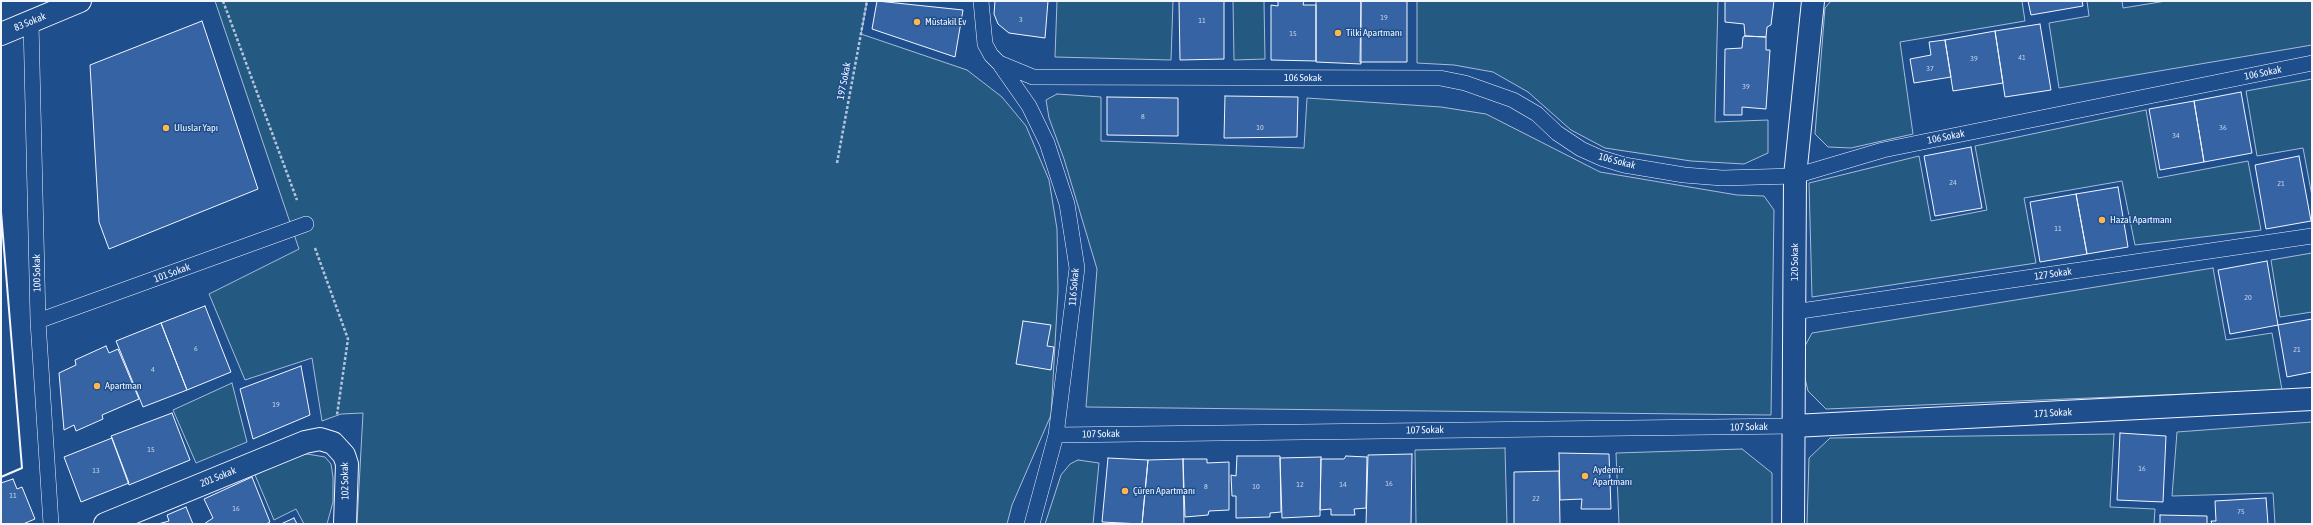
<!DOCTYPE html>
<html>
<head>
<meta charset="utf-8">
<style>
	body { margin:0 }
	#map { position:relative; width:2313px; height:525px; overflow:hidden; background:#1f4e8c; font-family:"Asap Condensed",sans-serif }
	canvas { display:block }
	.frame { position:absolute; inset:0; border:2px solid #f2f6ff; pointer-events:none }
</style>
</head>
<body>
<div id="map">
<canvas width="2313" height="525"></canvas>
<div class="frame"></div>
</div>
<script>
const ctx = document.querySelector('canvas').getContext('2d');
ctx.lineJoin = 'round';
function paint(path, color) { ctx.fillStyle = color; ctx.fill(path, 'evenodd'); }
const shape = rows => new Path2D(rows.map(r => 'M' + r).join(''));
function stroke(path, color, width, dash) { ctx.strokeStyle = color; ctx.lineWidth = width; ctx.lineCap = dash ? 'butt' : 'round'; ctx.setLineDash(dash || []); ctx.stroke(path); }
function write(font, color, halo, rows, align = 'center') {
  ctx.font = font + ' "Asap Condensed",sans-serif'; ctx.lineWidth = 3; ctx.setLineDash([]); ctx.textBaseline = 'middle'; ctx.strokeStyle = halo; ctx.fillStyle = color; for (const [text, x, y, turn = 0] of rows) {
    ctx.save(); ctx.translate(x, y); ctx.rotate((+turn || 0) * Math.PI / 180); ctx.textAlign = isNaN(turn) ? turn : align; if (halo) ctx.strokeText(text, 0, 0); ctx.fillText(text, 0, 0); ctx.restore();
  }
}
const green = shape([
	[215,1,867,1,861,34,967,70,1002,97,1026,126,1049,180,1057,229,1058,291,1051,415,1012,505,1007,524,357,524,363,413,341,414,322,421,312,358,245,380,209,294,299,249,215,1],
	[1057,1,1173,1,1171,60,1055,57,1057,1],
	[1233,1,1264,1,1265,59,1234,60,1233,1],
	[1417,1,1718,1,1715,122,1768,120,1768,153,1744,164,1691,161,1605,148,1571,130,1528,92,1493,72,1454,65,1417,63,1417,1],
	[1831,1,2022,1,2025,21,1900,42,1913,134,1851,148,1828,147,1815,134,1825,8,1831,1],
	[2087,1,2122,1,2123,8,2166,1,2312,1,2312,45,2059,88,2049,23,2089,16,2087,1],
	[2312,79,2312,196,2303,148,2257,156,2246,91,2312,79],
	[1057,94,1101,97,1101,141,1304,148,1307,98,1441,107,1486,114,1600,172,1737,195,1764,196,1774,210,1771,415,1086,407,1097,269,1064,159,1049,118,1046,100,1057,94],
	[2146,110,2158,178,2248,161,2261,230,2135,245,2122,181,2024,198,2036,263,1812,297,1809,183,1919,156,1931,221,1987,210,1975,146,2146,110],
	[2312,253,2312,312,2280,317,2271,260,2312,253],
	[2213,268,2226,340,2272,333,2282,390,1826,409,1808,391,1804,374,1805,346,1812,333,2213,268],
	[232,383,247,442,196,463,173,410,232,383],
	[2312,422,2312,524,2275,524,2273,493,2172,496,2177,432,2312,422],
	[2114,434,2110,507,2155,509,2154,524,1807,524,1809,458,1830,438,2114,434],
	[1505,448,1507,524,1416,524,1415,450,1505,448],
	[1742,449,1772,473,1772,524,1619,524,1616,453,1742,449],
	[307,454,325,457,331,464,333,477,333,502,327,524,304,524,296,509,274,520,255,475,293,457,307,454],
	[1078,460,1099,463,1093,524,1045,524,1061,475,1070,464,1078,460]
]);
paint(green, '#245a82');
stroke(green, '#a8bbd7', 1);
const building = shape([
	[877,1,963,10,955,57,872,29,877,1],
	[995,1,1048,1,1045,38,1009,33,998,24,994,14,995,1],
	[1179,1,1224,1,1224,59,1180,60,1179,1],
	[1278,1,1304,1,1303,5,1316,5,1316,61,1271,60,1271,5,1278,6,1278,1],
	[1316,1,1361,1,1361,64,1316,62,1316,1],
	[1361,1,1407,1,1407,62,1360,62,1361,1],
	[1725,1,1774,1,1771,25,1767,27,1766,37,1745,36,1744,24,1725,22,1725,1],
	[2028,1,2082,1,2083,6,2031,15,2028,1],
	[202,21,258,189,109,249,99,222,90,65,202,21],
	[2040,24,2051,90,2005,97,1995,31,2040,24],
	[1995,31,2003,83,1953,91,1945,40,1995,31],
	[1745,36,1766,37,1766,50,1770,50,1766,109,1742,107,1742,115,1724,115,1725,49,1742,48,1743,37,1745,36],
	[1945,40,1951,77,1914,83,1910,59,1931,55,1929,42,1945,40],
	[2241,92,2252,153,2204,162,2194,101,2241,92],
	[1225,96,1298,97,1297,137,1224,138,1225,96],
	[1107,97,1178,98,1178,136,1107,135,1107,97],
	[2194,101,2204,162,2160,170,2149,109,2194,101],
	[1971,147,1982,208,1935,216,1924,156,1971,147],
	[2299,156,2311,221,2266,229,2255,165,2299,156],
	[2118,187,2128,247,2087,254,2076,194,2118,187],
	[2076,194,2087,254,2040,262,2030,202,2076,194],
	[2267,261,2278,325,2230,334,2218,270,2267,261],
	[205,306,231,372,187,390,161,323,205,306],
	[2312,319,2312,372,2287,377,2278,325,2312,319],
	[1023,321,1051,325,1047,346,1054,347,1051,370,1016,364,1023,321],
	[161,323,187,390,143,407,116,341,161,323],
	[106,346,109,353,118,349,139,399,102,415,103,419,76,431,74,425,64,430,59,373,76,365,75,360,106,346],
	[301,366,310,415,253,439,240,389,301,366],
	[172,413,190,460,129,485,111,436,172,413],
	[2120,433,2166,436,2163,502,2117,500,2120,433],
	[112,438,129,483,81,502,64,457,112,438],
	[1559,453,1609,454,1611,509,1581,509,1582,499,1560,500,1559,453],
	[1412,454,1411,524,1366,524,1368,455,1412,454],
	[1237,456,1280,456,1281,512,1270,513,1270,517,1236,518,1236,496,1232,496,1231,475,1236,476,1237,456],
	[1346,456,1367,457,1366,508,1354,509,1355,515,1331,515,1331,509,1320,510,1321,459,1344,459,1346,456],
	[1321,457,1320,516,1282,518,1280,458,1321,457],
	[1108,458,1148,460,1142,524,1102,522,1108,458],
	[1183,459,1207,459,1207,463,1229,462,1229,510,1209,511,1208,515,1185,517,1183,459],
	[1183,459,1184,524,1142,524,1148,460,1183,459],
	[1559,471,1560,524,1514,524,1514,472,1559,471],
	[252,477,270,522,266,524,204,524,213,518,204,499,252,477],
	[13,479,17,489,22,487,35,519,23,524,1,524,1,483,13,479],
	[2266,498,2268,524,2212,524,2211,521,2216,521,2215,501,2266,498],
	[186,507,193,524,158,524,169,521,167,515,186,507],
	[2160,515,2207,516,2207,524,2160,524,2160,515],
	[294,518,297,524,281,524,294,518]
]);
paint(building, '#3563a3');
stroke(building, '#f2f6ff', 1);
const service = shape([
	[981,1,985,44,991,55,999,63,1033,77,1440,78,1465,83,1513,100,1537,114,1557,133,1581,149,1601,158,1624,165,1684,175,1722,178,1795,176,1883,150,2312,63],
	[31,22,38,321,51,524],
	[1001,66,1029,106,1047,143,1067,204,1077,268,1056,435,1032,524],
	[1794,312,2312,236],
	[38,321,306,224],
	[1056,435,1794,426]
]);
const minor = shape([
	[1,34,80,1],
	[1794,426,2312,399],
	[105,524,305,442,320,439,333,443,344,455,347,464,345,524],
	[1793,524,1795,176,1813,1]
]);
stroke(service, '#f2f6ff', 16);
stroke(minor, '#f2f6ff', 24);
stroke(shape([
	[223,1,297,200],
	[837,163,867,1],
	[315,248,348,339,337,415]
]), '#b3c4dc', 2.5, [3, 2]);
stroke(service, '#1f4e8c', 15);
stroke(minor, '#1f4e8c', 22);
stroke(shape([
	[1,212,22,468,1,477]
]), '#f2f6ff', 2);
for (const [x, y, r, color] of [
	[917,22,4,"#ffb74d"],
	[1338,33,4,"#ffb74d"],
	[166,128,4,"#ffb74d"],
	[2102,220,4,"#ffb74d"],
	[97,386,4,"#ffb74d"],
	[1585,476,4,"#ffb74d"],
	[1125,491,4,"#ffb74d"]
]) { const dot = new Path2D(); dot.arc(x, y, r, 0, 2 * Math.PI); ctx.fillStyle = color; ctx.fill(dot); stroke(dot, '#1f4e8c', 1.5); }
write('8px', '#c3d1e8', null, [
	["19",1384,17],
	["3",1021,19],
	["11",1202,20],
	["15",1293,33],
	["41",2022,57],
	["39",1974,58],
	["37",1930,68],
	["39",1746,86],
	["8",1143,116],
	["10",1260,127],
	["36",2223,127],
	["34",2176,135],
	["24",1953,182],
	["21",2281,183],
	["11",2058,228],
	["20",2248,297],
	["6",196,348],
	["21",2297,349],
	["4",153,369],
	["19",276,404],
	["15",151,449],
	["16",2142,468],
	["13",96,470],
	["16",1389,483],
	["12",1300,484],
	["14",1343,484],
	["8",1206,486],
	["10",1256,486],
	["11",13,495],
	["22",1536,498],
	["16",236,508],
	["75",2241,511]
]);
write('10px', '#f2f6ff', '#1f4e8c', [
	["83 Sokak",30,22,-22],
	["106 Sokak",2263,73,-11],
	["106 Sokak",1303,78],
	["197 Sokak",844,81,-79],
	["106 Sokak",1946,137,-11],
	["106 Sokak",1617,161,15],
	["120 Sokak",1795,262,-90],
	["100 Sokak",37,273,-91],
	["101 Sokak",172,273,-20],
	["127 Sokak",2053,274,-8],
	["116 Sokak",1074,287,-85],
	["171 Sokak",2053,413,-3],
	["107 Sokak",1749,427,-1],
	["107 Sokak",1425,430,-1],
	["107 Sokak",1101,434,-1],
	["201 Sokak",218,477,-22],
	["102 Sokak",345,481,-91]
]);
write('10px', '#f2f6ff', '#1f4e8c', [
	["Müstakil Ev",925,22],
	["Tilki Apartmanı",1346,33],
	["Uluslar Yapı",174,128],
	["Hazal Apartmanı",2110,220],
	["Apartman",105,386],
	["Aydemir",1593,470],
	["Apartmanı",1593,482],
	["Çüren Apartmanı",1133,491]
], 'left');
</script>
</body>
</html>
